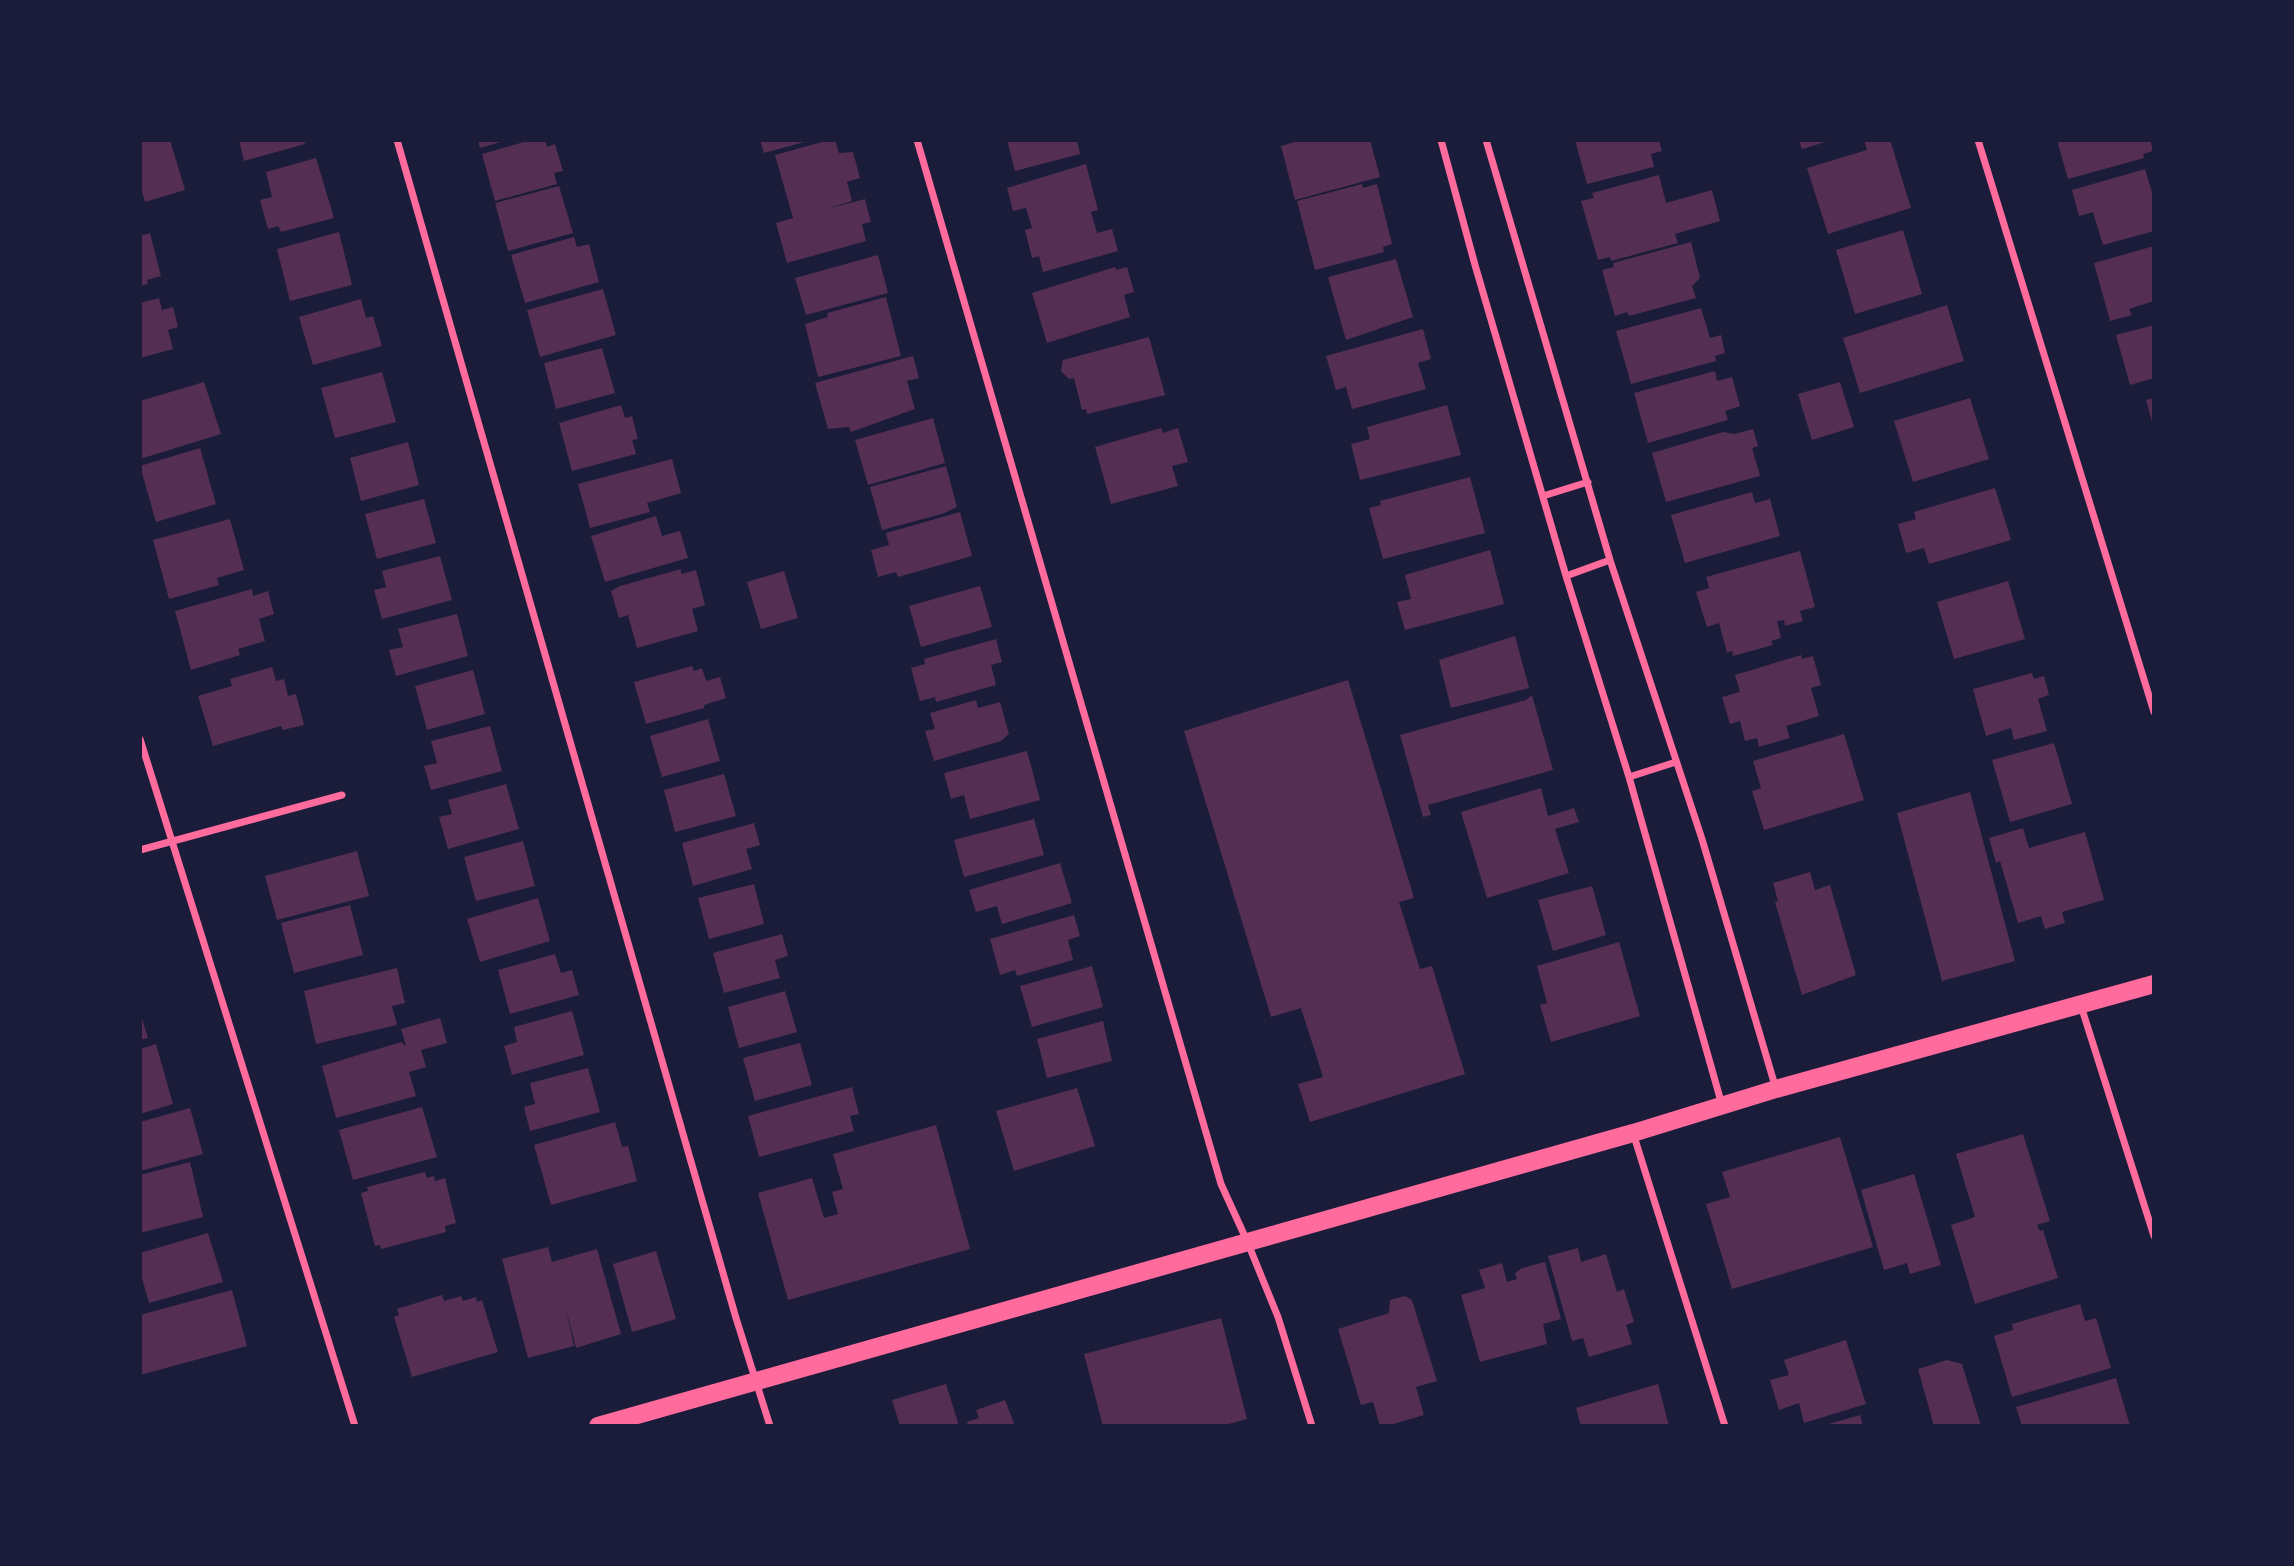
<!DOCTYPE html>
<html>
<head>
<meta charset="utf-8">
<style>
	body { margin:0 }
	#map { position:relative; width:2294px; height:1566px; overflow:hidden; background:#1b1b3a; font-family:"DM Sans",sans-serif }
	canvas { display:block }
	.frame { position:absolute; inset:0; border:142px solid #1b1b3a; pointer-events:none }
</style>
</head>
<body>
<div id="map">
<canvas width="2294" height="1566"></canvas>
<div class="frame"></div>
</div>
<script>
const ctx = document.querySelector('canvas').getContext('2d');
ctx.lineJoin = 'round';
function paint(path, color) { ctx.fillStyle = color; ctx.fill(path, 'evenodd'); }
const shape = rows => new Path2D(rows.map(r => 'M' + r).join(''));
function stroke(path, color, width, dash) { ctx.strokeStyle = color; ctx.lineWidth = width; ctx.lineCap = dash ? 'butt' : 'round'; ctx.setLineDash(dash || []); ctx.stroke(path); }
paint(shape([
	[140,140,170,140,185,190,145,202,140,185],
	[239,140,304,140,305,144,244,161],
	[478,140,504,140,504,141,480,148],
	[531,140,545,140,547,147,555,144,563,171,554,173,557,184,495,201,482,154],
	[760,140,808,140,808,141,764,153],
	[829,140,835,140,839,153,853,152,860,178,847,182,852,201,827,209,865,199,871,222,862,224,866,241,787,263,776,223,793,218,775,155],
	[1007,140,1077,140,1080,154,1015,171],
	[1302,140,1370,140,1380,177,1295,200,1281,146],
	[1575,140,1659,140,1662,151,1651,154,1654,167,1587,184],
	[1799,140,1829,140,1829,141,1802,149],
	[1864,140,1888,140,1891,143,1911,208,1828,234,1807,168,1867,150],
	[2057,140,2150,140,2153,151,2143,154,2144,158,2068,179],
	[316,158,334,218,281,232,278,226,268,229,260,200,272,197,266,172],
	[1086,164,1098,210,1091,212,1097,233,1112,229,1118,251,1043,272,1039,256,1032,258,1025,230,1032,228,1026,208,1013,211,1007,188],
	[2145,169,2152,192,2154,191,2154,231,2103,245,2093,212,2079,216,2072,190],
	[1659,175,1666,203,1712,190,1720,221,1675,234,1678,243,1611,261,1610,257,1598,260,1581,201,1594,198,1592,193],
	[1362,184,1363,188,1377,184,1392,244,1383,247,1384,252,1315,270,1297,201],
	[559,186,573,233,508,251,495,203],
	[1903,230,1922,294,1855,314,1836,250],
	[339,232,352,285,290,301,277,249],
	[150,233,161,276,147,280,148,284,140,286,140,236],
	[574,237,577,247,589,244,599,282,525,303,511,255],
	[1691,242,1700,278,1692,286,1696,298,1629,316,1627,312,1615,316,1602,270,1614,267,1613,263],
	[2154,246,2154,301,2129,309,2132,315,2110,321,2094,263],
	[878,255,888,293,806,315,795,278],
	[1396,259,1413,317,1346,340,1328,277],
	[1115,267,1116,270,1127,267,1134,292,1124,295,1130,317,1047,343,1032,293],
	[603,289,616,335,540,357,527,310],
	[886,297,901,356,818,377,805,324,828,317,827,313],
	[159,298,162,310,173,307,178,327,168,330,173,349,140,358,140,303],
	[361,299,366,318,373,316,382,346,313,365,299,317],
	[1947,305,1964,361,1860,393,1843,338],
	[1701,308,1710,338,1721,335,1725,353,1715,356,1716,361,1631,384,1616,331],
	[2154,325,2154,378,2130,385,2116,335],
	[1423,329,1431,359,1418,363,1426,389,1352,409,1346,387,1336,390,1326,356],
	[1149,337,1165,395,1087,414,1086,409,1082,410,1074,378,1069,379,1061,371,1063,360],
	[602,348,615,393,556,409,544,363],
	[913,356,919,378,907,381,915,409,851,432,849,427,828,429,815,383],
	[1715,371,1717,381,1732,377,1740,406,1725,411,1728,420,1648,443,1634,393],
	[382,372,396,422,335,438,321,388],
	[204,382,221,434,140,459,140,401],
	[1840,382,1854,427,1812,440,1798,394],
	[1970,398,1989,459,1913,482,1894,421],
	[2154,398,2154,424,2153,425,2146,400],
	[621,405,625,418,632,416,638,439,632,440,636,454,572,471,559,423],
	[1447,405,1461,455,1360,480,1351,444,1370,439,1367,427],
	[933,418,945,463,868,485,855,440],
	[1161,428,1163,433,1178,428,1188,462,1172,466,1178,486,1111,504,1095,447],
	[1753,429,1758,446,1752,448,1760,476,1666,502,1652,453,1723,432,1734,434],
	[408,442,419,485,361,501,350,458],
	[200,448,216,504,156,522,140,466],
	[672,459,681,493,647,503,650,512,590,528,578,484],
	[946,466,957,507,942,514,882,530,870,487],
	[1470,477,1485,533,1383,559,1369,508,1381,505,1380,501],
	[1995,488,2011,540,1929,564,1924,548,1906,553,1898,524,1916,519,1914,512],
	[1752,492,1755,503,1770,499,1780,536,1685,563,1671,515],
	[424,499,436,543,377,559,365,514],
	[960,512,972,556,898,577,896,572,878,577,871,550,889,545,886,533],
	[656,516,662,536,680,531,688,558,605,582,591,536],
	[230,519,244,570,217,578,219,585,169,599,153,540],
	[1490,550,1504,604,1405,630,1397,602,1411,599,1405,575],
	[1800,551,1815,607,1800,611,1803,621,1785,626,1784,620,1777,621,1781,638,1771,641,1773,645,1733,656,1732,651,1727,653,1719,623,1707,627,1696,592,1709,588,1706,577],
	[440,556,452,600,382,619,374,590,386,587,382,571],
	[681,569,681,574,696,570,705,605,692,609,698,631,637,648,628,615,619,618,611,591,620,586],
	[784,571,798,618,761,629,747,582],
	[2008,581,2025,639,1954,659,1937,602],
	[980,586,992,627,921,647,909,606],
	[252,589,253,596,268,591,274,614,259,619,265,641,238,649,240,655,191,670,175,611],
	[457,614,468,656,396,676,389,650,403,647,398,629],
	[1515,636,1529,688,1451,708,1439,660],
	[996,639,1002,662,991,665,996,685,936,702,935,697,920,701,911,668,925,664,924,659],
	[1801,655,1802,659,1813,656,1821,685,1811,688,1819,716,1786,726,1790,738,1759,747,1757,738,1745,741,1740,721,1730,724,1722,697,1740,692,1735,675],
	[692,666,694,671,702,668,706,681,720,677,726,698,704,705,704,708,646,724,634,682],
	[272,667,276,681,284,679,288,696,296,694,304,725,283,730,281,726,213,746,198,696,232,686,230,679],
	[473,670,485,714,427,730,415,686],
	[2032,673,2034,679,2044,676,2049,695,2038,699,2047,731,2014,740,2011,728,1986,736,1973,689],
	[1348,680,1414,898,1399,902,1420,969,1432,966,1465,1074,1310,1122,1298,1084,1323,1077,1301,1008,1271,1017,1184,731],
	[1532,695,1553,770,1428,805,1431,815,1423,817,1400,735,1526,700],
	[976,700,978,708,1000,702,1009,734,1001,741,934,761,925,731,935,729,930,713],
	[708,719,720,761,662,777,650,736],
	[490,726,502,771,431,790,424,766,437,763,431,741],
	[1844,734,1864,800,1764,830,1752,791,1761,788,1753,761],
	[2054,743,2072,804,2010,822,1992,760],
	[1027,751,1040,800,970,819,964,795,951,799,944,773],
	[724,774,736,816,675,832,664,790],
	[506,784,519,829,448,849,439,817,452,814,448,800],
	[1541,788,1548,816,1574,808,1579,822,1555,829,1569,873,1487,898,1461,812],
	[1970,792,2015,961,1942,981,1897,813],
	[1034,819,1044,855,964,877,954,840],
	[754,823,760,845,746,849,752,869,693,886,682,843],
	[2023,828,2029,848,2085,832,2104,900,2062,912,2065,923,2045,929,2041,916,2018,923,2000,861,1996,863,1989,838],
	[523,841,535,886,476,901,464,857],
	[357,851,369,896,277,920,265,876],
	[1060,863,1072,903,1002,924,997,906,976,912,969,890],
	[1810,872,1815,890,1830,885,1856,975,1802,995,1775,902,1778,901,1773,883],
	[754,884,764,924,709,939,698,898],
	[1592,886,1606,935,1553,951,1538,900],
	[538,898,550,941,480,962,467,919],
	[350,905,363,955,294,973,281,923],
	[1074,915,1080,936,1068,940,1073,960,1017,976,1015,970,1000,975,990,939],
	[782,934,788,956,775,960,780,978,724,993,713,953],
	[1619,942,1640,1016,1551,1042,1540,1005,1547,1003,1537,966],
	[555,954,561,973,572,970,579,995,510,1014,498,970],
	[1092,966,1103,1007,1032,1027,1020,986],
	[397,968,405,1003,392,1006,397,1025,316,1044,304,991],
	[785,991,797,1032,739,1048,728,1007],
	[572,1011,584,1055,512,1075,504,1046,517,1042,514,1027],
	[140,1012,148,1038,140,1040],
	[440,1018,447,1043,421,1050,426,1067,409,1072,416,1096,336,1118,322,1066,401,1042,406,1046,401,1029],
	[1103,1021,1112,1061,1047,1078,1037,1039],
	[800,1043,812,1085,755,1101,743,1058],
	[156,1044,173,1104,140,1114,140,1049],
	[588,1068,600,1112,530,1131,524,1107,535,1104,530,1083],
	[852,1087,859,1114,850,1116,854,1131,759,1157,748,1116],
	[1077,1088,1095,1146,1014,1171,996,1111],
	[422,1107,437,1157,353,1180,339,1130],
	[190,1108,203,1154,140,1171,140,1122],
	[615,1122,622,1147,628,1146,637,1181,551,1205,534,1145],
	[936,1125,970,1249,788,1300,758,1193,812,1178,824,1218,838,1214,832,1192,843,1189,833,1154],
	[2023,1134,2050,1221,2037,1225,2040,1231,2043,1230,2058,1278,1975,1304,1951,1225,1975,1217,1956,1154],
	[1840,1137,1873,1247,1732,1289,1706,1204,1730,1197,1722,1172],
	[190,1162,203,1217,140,1233,140,1175],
	[425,1172,427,1178,434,1176,435,1181,445,1178,456,1223,445,1226,446,1232,381,1249,380,1245,375,1246,361,1193,368,1191,367,1187],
	[1914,1174,1941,1265,1910,1274,1907,1263,1884,1270,1861,1190],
	[208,1233,223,1282,149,1303,140,1271,140,1253],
	[548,1247,552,1262,597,1249,621,1334,576,1348,566,1309,574,1346,528,1358,502,1259],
	[1578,1248,1581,1262,1606,1254,1617,1292,1624,1289,1634,1322,1626,1325,1632,1344,1589,1357,1583,1338,1572,1341,1548,1256],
	[656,1251,676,1319,632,1332,613,1264],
	[1545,1262,1561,1319,1543,1324,1547,1344,1480,1362,1461,1295,1485,1288,1479,1270,1502,1263,1507,1282,1517,1279,1515,1273,1522,1268],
	[232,1290,247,1346,140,1375,140,1315],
	[442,1295,444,1301,461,1296,463,1301,476,1297,477,1302,482,1300,498,1352,412,1377,394,1317,399,1315,397,1309],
	[1405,1296,1412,1300,1437,1381,1416,1387,1424,1415,1387,1426,1380,1426,1373,1402,1361,1405,1338,1329,1389,1313,1390,1300],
	[2080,1304,2085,1321,2096,1318,2111,1368,2012,1397,1994,1336,2013,1330,2012,1324],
	[1221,1318,1247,1419,1221,1426,1103,1426,1084,1354],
	[1846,1340,1866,1404,1804,1423,1799,1403,1779,1410,1770,1380,1789,1375,1784,1360],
	[1947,1360,1962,1364,1981,1426,1934,1426,1918,1369],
	[2116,1378,2130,1426,2022,1426,2016,1407],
	[946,1384,959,1426,900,1426,892,1400],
	[1658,1384,1669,1426,1581,1426,1576,1408],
	[1005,1400,1015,1426,968,1426,967,1422,979,1418,976,1410],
	[1860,1415,1863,1426,1825,1426,1825,1425]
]), '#542f53');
stroke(shape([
	[397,140,736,1318,770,1426],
	[917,140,1221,1184,1247,1241,1278,1317,1312,1426],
	[1441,140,1475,265,1566,576,1629,777,1722,1105],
	[1486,140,1610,560,1702,839,1776,1089],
	[1978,140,2154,712],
	[1543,496,1588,482],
	[1566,576,1610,560],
	[140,739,355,1426],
	[1629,777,1676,762],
	[140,850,342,795],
	[2081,1006,2154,1236],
	[1633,1133,1725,1426]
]), '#ff6b9d', 7);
stroke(shape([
	[598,1426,1633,1133,1776,1089,2154,984]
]), '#ff6b9d', 18);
</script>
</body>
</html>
